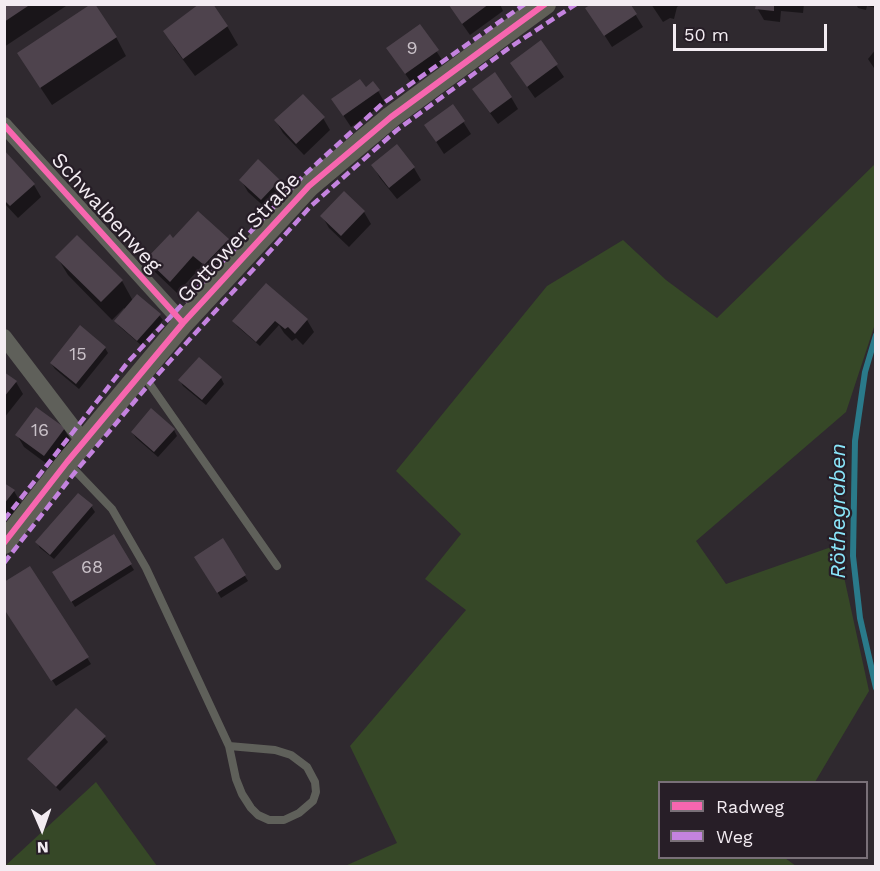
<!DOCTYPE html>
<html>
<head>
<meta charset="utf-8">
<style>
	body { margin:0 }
	#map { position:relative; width:880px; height:871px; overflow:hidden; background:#2f292f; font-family:"Work Sans",sans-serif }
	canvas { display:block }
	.frame { position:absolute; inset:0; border:6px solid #f3ecf2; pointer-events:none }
	.legend { position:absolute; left:658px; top:781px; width:210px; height:78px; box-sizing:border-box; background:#271e27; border:2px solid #797078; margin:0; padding:8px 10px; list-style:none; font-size:18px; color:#f3ecf2 }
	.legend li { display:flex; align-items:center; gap:12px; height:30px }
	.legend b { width:30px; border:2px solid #797078 }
	.north { position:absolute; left:12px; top:799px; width:60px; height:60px; -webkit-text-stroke:4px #271e27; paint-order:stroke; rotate:178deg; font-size:16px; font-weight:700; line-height:24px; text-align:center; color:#f3ecf2 }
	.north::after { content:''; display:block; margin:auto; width:21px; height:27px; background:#f3ecf2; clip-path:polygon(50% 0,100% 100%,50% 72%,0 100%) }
	.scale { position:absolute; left:673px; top:24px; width:154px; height:27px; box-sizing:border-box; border:3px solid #f3ecf2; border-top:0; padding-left:8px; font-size:18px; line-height:21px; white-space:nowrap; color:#f3ecf2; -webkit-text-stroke:4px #271e27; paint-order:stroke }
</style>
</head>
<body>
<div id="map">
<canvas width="880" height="871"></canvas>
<div class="frame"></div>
<ul class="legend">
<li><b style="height:8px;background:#f766af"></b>Radweg</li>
<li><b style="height:8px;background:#c483df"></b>Weg</li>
</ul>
<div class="north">N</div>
<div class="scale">50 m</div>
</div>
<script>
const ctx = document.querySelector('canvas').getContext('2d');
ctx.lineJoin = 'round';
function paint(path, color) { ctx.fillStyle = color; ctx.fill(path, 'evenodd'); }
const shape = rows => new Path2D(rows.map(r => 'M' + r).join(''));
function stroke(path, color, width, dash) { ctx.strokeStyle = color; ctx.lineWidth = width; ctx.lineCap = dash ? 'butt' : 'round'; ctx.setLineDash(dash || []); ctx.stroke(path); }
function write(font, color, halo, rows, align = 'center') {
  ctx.font = font + ' "Work Sans",sans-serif'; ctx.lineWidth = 4.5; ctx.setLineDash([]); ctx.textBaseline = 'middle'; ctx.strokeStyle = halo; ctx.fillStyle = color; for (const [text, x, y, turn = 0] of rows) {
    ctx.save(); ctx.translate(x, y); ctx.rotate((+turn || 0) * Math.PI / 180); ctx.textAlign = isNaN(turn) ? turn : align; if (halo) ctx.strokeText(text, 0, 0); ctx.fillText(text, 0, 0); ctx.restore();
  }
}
paint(shape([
	[875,164,875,324,846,412,696,541,726,584,837,545,869,691,815,782,660,782,660,858,785,858,796,866,345,866,397,843,350,746,466,610,425,579,461,534,396,471,547,286,623,240,666,280,717,318],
	[96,782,157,866,5,866]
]), '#364827');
paint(shape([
	[4,4,69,4,4,47],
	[448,4,500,4,503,11,470,35],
	[593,4,629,4,643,27,612,47,587,8],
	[651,4,681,4,677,7,674,19,670,18,663,22],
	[757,4,804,4,803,13,781,11,780,22,764,20,757,8],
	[856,4,876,4,876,8,867,6,866,10,858,8],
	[227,26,238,45,195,76,175,49,165,31],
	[420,26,444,63,413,85,388,49],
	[116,37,126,56,52,105,30,72],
	[540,42,564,77,535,98,519,75],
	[876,49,876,71,868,59],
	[378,91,385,103,351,127,333,100],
	[511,97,518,109,498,124,481,101],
	[453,106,471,134,444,154,426,126],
	[323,118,330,130,304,155,283,133,276,121],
	[397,146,414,168,421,180,397,199,380,178,373,166],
	[4,153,34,185,41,197,18,218,4,203],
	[241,180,279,181,286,193,269,211,248,192],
	[344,193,364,212,371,224,349,247,329,228,322,216],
	[174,240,228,240,235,252,212,277,201,267,177,293,155,272,148,260],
	[57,257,122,281,133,301,159,315,163,320,141,345,119,326,116,321,126,310,124,308,112,320,68,275],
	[307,320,314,332,303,345,296,338,292,341,284,333,279,325,260,346,238,327,234,322],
	[105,348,108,353,79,389,55,369,51,363],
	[199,359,221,378,224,384,206,405,183,386,180,380],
	[4,373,16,382,23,394,4,418],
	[64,429,71,441,51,467,24,447,17,435],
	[174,430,177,436,158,457,136,438,132,432],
	[4,484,14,491,21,503,4,525],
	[91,506,95,512,54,559,40,548,37,542],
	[113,536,134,570,75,607,54,573],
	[223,540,248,581,221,598,196,557],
	[29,568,91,664,56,686,4,607],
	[104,737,108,742,60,791,32,764,29,759]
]), '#0007');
stroke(shape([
	[876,335,865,372,855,441,853,556,860,618,876,688]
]), '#2a7a8a', 6);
paint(shape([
	[4,4,31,4,4,22],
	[91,4,95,4,117,37,40,88,17,53],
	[199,4,213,4,228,26,183,59,163,31],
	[448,4,489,4,462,24],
	[756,4,774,4,774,11,755,9],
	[590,5,631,5,637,14,604,36,585,8],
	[420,24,439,50,405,74,386,48],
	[541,40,558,64,527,87,510,63],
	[495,72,512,97,490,113,472,89],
	[360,79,366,87,373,81,380,90,343,116,331,99],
	[303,94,325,117,296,144,274,120],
	[453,104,465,121,436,142,424,125],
	[397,144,415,167,389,188,371,165],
	[4,150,35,184,10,206,4,200],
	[258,159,280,180,261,200,239,180],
	[344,191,365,211,341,236,320,216],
	[198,211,229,239,204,265,193,256,170,282,146,259,170,234,173,238],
	[77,235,123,280,101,302,55,257],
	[266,283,308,319,295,334,288,327,285,329,275,321,256,342,232,321],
	[137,294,161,314,137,341,114,321],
	[80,325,106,347,76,384,50,363],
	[199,357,222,377,202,400,178,380],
	[4,372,17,381,4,397],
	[36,407,65,428,44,456,15,435],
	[151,408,175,429,154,452,131,432],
	[4,483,15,490,4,504],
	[78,493,93,505,50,555,35,542],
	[114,534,132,564,71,602,52,572],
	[223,538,246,575,217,593,194,557],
	[30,566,89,657,51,681,4,609,4,582],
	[76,708,106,736,56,787,27,759]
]), '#4e434d');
stroke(shape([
	[142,373,277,566],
	[67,462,112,509,146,568,229,746,275,750,291,755,307,767,315,782,316,792,313,801,299,813,284,820,269,820,258,815,251,808,242,794,236,779,229,746]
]), '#5f605a', 8);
stroke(shape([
	[4,125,183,323],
	[4,337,84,442]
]), '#5f605a', 16);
stroke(shape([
	[4,543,67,462,183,323,309,186,391,117,545,4]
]), '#605f57', 22);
stroke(shape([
	[4,520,128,362,302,177,382,104,525,4],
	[4,563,76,471,150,383,311,206,397,130,509,48,576,4]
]), '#c483df', 4.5, [9, 4.5]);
stroke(shape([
	[4,125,183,323],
	[4,543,67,462,183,323,309,186,391,117,545,4]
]), '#f766af', 6);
write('18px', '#cac2c9', null, [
	["9",412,49],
	["15",78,355],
	["16",40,431],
	["68",92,568]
]);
write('21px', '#f3ecf2', '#271e27', [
	["Schwalbenweg",106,213,48],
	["Gottower Straße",239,238,-47]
]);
write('italic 22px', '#8ae6fa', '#271e27', [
	["Röthegraben",839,511,-90]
]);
</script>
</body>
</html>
